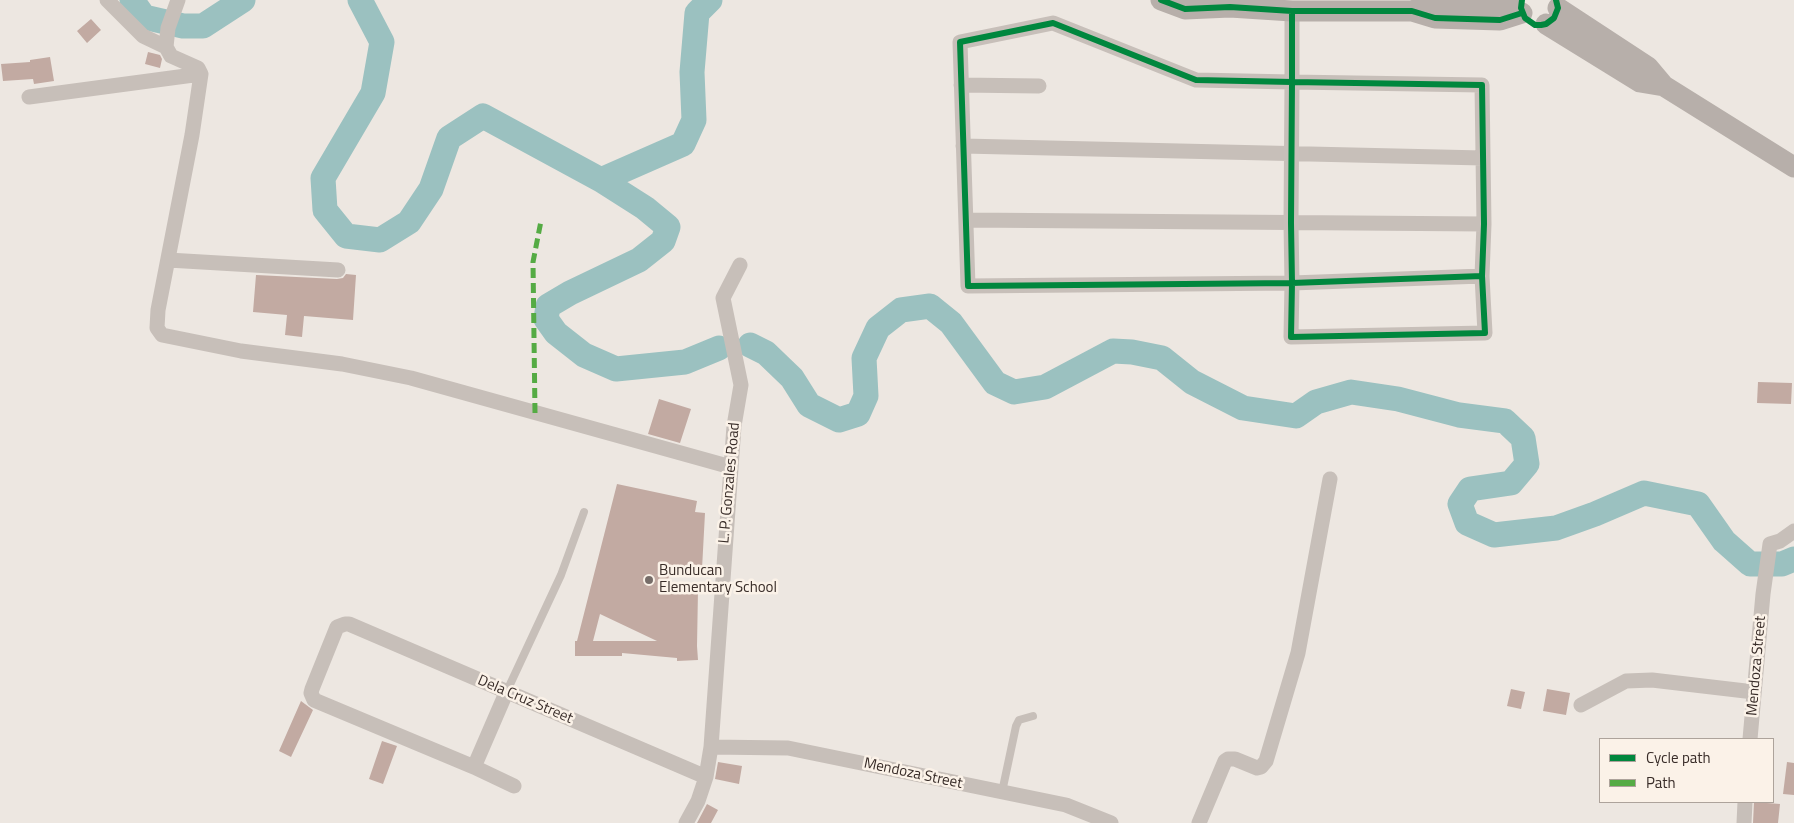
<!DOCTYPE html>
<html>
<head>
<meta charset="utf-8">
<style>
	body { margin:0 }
	#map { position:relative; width:1794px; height:823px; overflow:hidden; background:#ede7e1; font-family:"Titillium Web",sans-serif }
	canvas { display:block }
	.legend { position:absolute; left:1599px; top:738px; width:175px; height:65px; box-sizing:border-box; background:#fbf2e8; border:1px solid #ada39b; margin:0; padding:6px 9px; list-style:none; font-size:15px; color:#382c28 }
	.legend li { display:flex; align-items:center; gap:10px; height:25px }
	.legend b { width:25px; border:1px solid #ada39b }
</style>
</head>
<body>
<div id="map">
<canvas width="1794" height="823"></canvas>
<ul class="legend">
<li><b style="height:6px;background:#00873e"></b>Cycle path</li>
<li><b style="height:6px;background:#55ab44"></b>Path</li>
</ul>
</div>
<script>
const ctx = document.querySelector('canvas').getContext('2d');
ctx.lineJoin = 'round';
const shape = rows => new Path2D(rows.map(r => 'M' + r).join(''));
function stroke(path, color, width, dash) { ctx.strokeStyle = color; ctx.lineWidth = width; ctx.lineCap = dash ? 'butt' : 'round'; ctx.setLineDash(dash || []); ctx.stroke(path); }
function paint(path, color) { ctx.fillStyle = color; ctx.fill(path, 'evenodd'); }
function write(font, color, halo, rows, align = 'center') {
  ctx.font = font + ' "Titillium Web",sans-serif'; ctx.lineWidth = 5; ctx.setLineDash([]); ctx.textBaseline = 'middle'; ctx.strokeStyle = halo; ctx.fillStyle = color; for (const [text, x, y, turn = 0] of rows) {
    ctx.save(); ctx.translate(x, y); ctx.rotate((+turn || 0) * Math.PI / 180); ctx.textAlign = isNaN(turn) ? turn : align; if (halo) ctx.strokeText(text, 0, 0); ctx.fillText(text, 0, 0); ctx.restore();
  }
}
stroke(shape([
	[132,0,144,17,183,26,203,26,243,0],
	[360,0,382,42,373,93,323,178,325,210,346,236,380,240,409,222,431,189,449,138,483,116,601,180,645,208,668,227,663,241,639,260,570,293,548,306,546,319,556,333,584,355,616,369,685,362,719,348],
	[601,180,683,144,694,120,692,72,697,13,710,0],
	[750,345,766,353,792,378,809,405,839,420,858,414,866,396,864,358,878,328,901,310,930,306,951,323,995,383,1014,392,1045,387,1113,351,1132,352,1162,358,1192,382,1243,408,1296,416,1316,402,1351,392,1398,399,1459,415,1505,421,1523,438,1527,464,1511,483,1470,489,1460,504,1467,523,1494,535,1556,528,1595,514,1644,493,1698,504,1724,541,1750,564,1782,564,1794,559]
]), '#9bc1c0', 25);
paint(shape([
	[91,19,101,30,87,43,77,31],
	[148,52,160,55,162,59,160,68,145,64],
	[50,57,54,81,34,84,33,79,3,81,1,64,30,62,30,60],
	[346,274,356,275,353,320,304,316,302,337,285,335,287,315,253,312,256,275,337,279,343,278],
	[1758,382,1792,383,1791,404,1757,403],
	[659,399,691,409,680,443,648,434],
	[617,484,697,501,695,512,705,513,702,569,672,567,665,589,698,590,697,646,698,660,677,661,677,658,622,653,622,656,575,656,575,641,577,641],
	[600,614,657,641,593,641],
	[1511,689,1525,692,1521,709,1507,706],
	[1547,689,1570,693,1566,715,1543,711],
	[301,701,313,710,291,757,279,751],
	[382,741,397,746,383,784,369,779],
	[718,762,742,766,739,784,715,779],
	[1787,762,1794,763,1794,795,1783,794],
	[1754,802,1780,804,1778,823,1753,823],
	[707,804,718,810,711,823,697,823]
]), '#c2aaa2');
stroke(shape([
	[506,693,561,575,584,512],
	[1002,792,1016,726,1019,720,1033,716]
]), '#c7bfb9', 8);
stroke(shape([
	[107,0,143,36,166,47,171,56,198,68,201,74,192,135,158,310,157,328,162,335,241,351,342,364,411,378,731,467],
	[1292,11,1292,82,1291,223,1292,283,1291,337,1485,333,1482,276,1484,224,1482,85,1292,82,1196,80,1053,23,960,42,968,286,1292,283,1482,276],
	[166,47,168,28,178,0],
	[961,85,1039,86],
	[29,97,201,74],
	[963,146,1483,158],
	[966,220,1484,224],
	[168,260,338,270],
	[506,693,474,767,514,786],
	[1581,705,1626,681,1652,680,1754,692],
	[1750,739,1763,594,1770,544,1780,541,1794,531],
	[711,747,788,748,1066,805,1111,823],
	[474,767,314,700,311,693,312,689,337,627,345,624,349,624,706,777],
	[686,823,698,801,706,777,711,747,734,426,741,385,723,298,740,265],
	[1199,823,1225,761,1228,759,1235,759,1257,768,1261,767,1266,761,1298,653,1330,479],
	[1744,823,1745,802]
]), '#c7bfb9', 15);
stroke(shape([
	[1161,0,1185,9,1230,7,1292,11,1412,11,1435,18,1500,20,1522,13],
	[1558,8,1648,67,1664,86,1794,167],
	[1412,11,1437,2,1484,6,1509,0],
	[1546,24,1640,82,1664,86]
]), '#b7afaa', 21);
stroke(shape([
	[535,413,533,262,541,221]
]), '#55ab44', 5, [10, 5]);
stroke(shape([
	[1161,0,1185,9,1230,7,1292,11,1412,11,1435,18,1500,20,1522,13],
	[1522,0,1521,8,1525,18,1535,25,1541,25,1546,24,1554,18,1558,8,1556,0],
	[1292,11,1292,82,1291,223,1292,283,1291,337,1485,333,1482,276,1484,224,1482,85,1292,82,1196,80,1053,23,960,42,968,286,1292,283,1482,276]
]), '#00873e', 6);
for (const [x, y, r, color] of [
	[649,580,5,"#776d69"]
]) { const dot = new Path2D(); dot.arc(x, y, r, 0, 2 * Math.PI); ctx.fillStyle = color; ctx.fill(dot); stroke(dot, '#fbf2e8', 2); }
write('15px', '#382c28', '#fbf2e8', [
	["L. P. Gonzales Road",730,483,-85],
	["Mendoza Street",1757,666,-85],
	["Dela Cruz Street",525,700,23],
	["Mendoza Street",913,774,12]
]);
write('15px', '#382c28', '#fbf2e8', [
	["Bunducan",659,571],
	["Elementary School",659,588]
], 'left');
</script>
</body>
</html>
